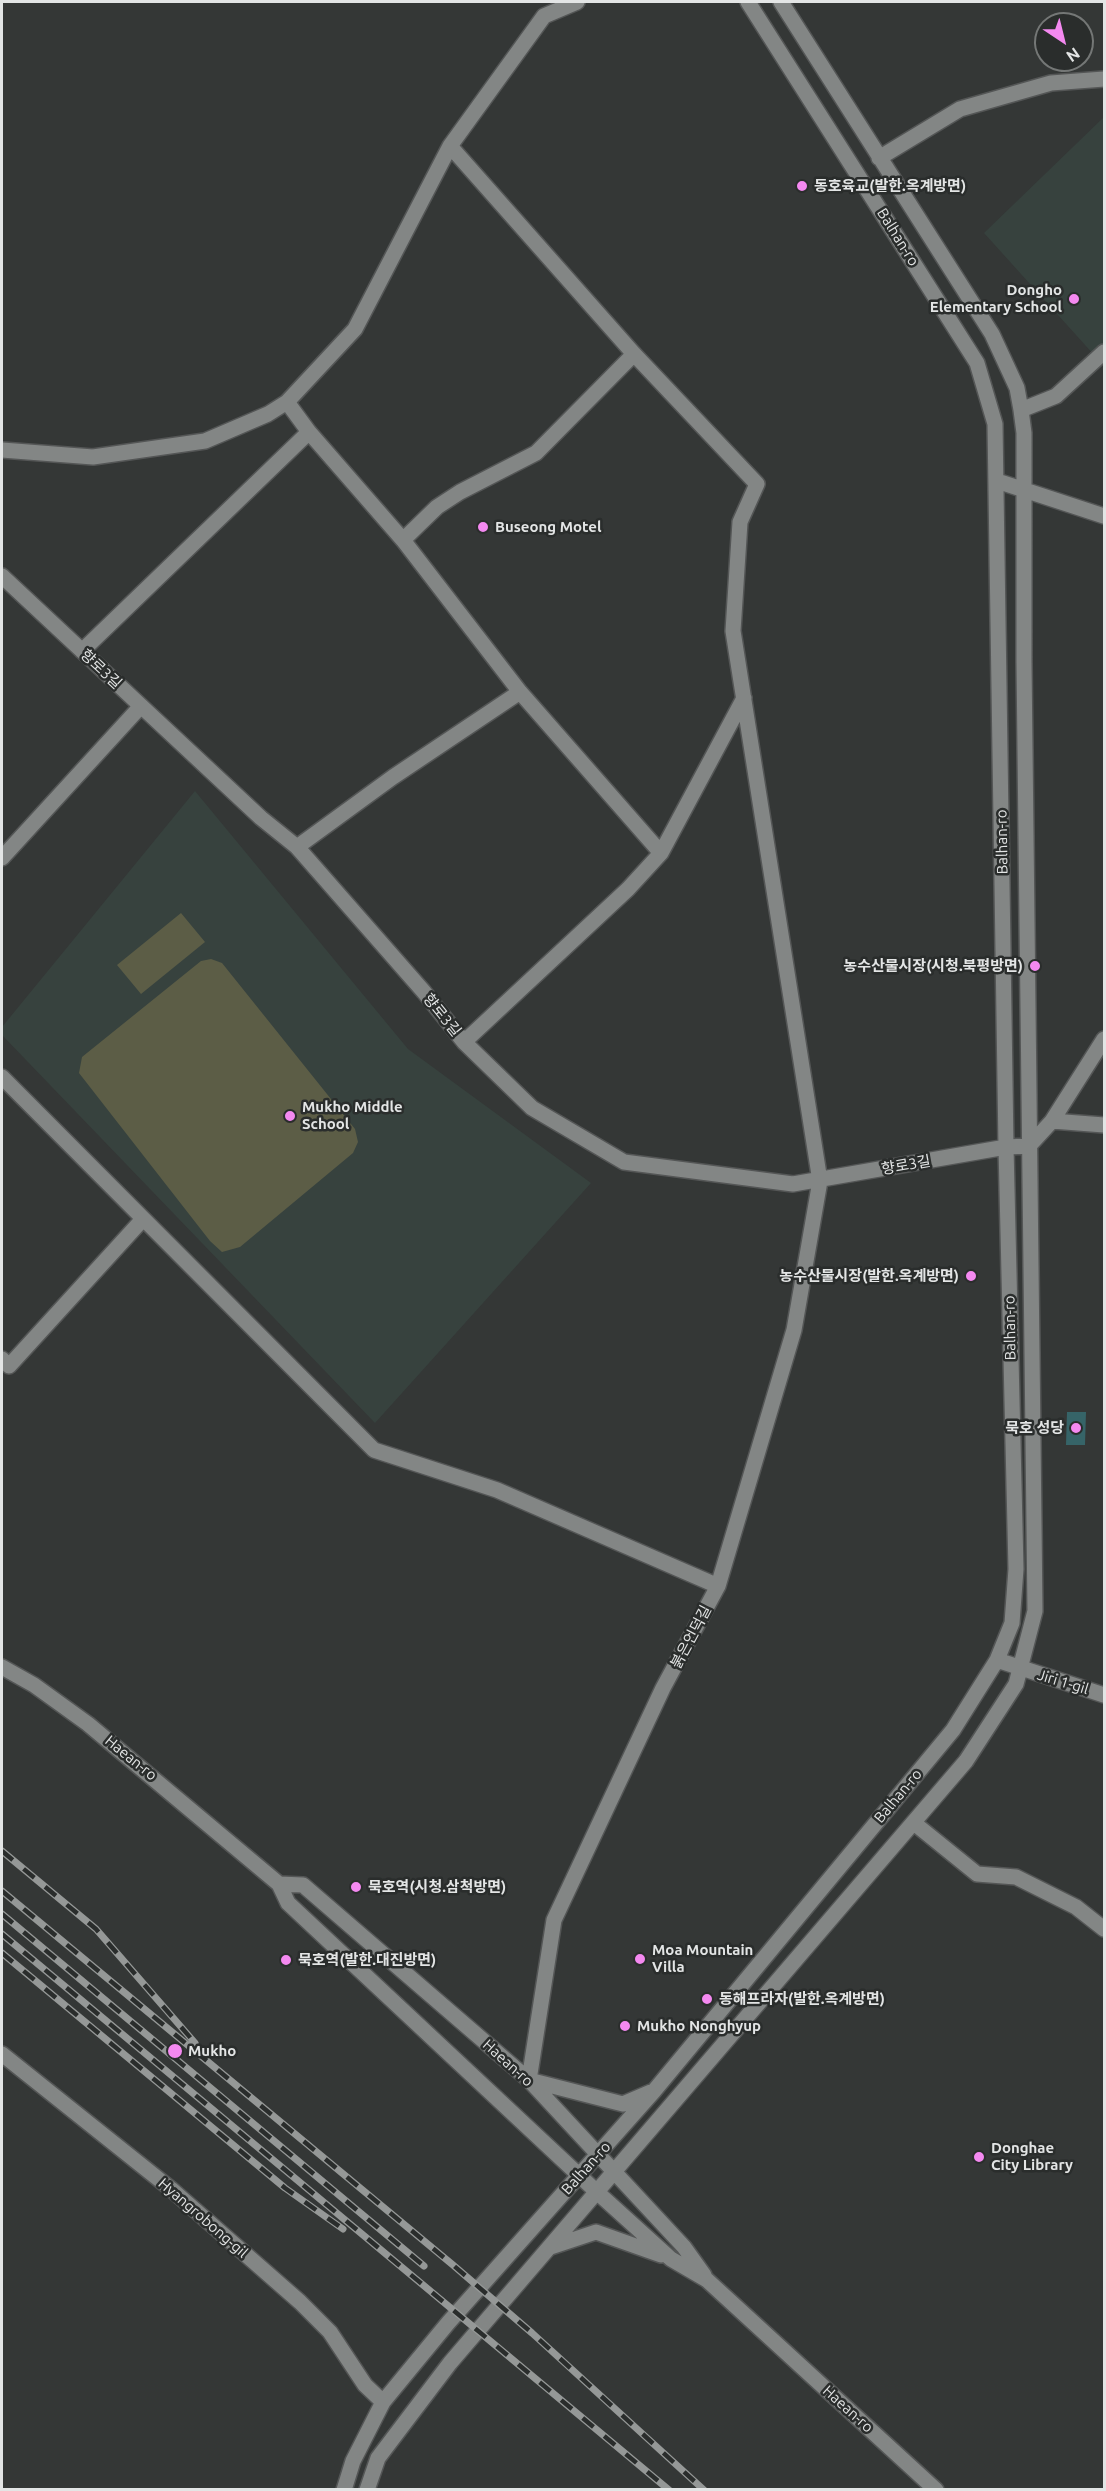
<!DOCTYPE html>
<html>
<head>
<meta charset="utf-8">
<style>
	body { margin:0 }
	#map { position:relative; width:1106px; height:2491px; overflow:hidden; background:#343736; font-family:Ubuntu,sans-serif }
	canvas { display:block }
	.frame { position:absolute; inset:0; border:3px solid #e3e5e5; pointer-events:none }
	.north { position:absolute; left:1034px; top:12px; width:60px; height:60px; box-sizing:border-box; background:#2a2d2c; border:2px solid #747776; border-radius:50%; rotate:145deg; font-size:16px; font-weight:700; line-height:24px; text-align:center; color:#e3e5e5 }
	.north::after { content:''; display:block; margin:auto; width:21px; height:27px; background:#f489f0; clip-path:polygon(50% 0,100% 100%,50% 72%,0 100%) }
</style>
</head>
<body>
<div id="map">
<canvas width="1106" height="2491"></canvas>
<div class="frame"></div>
<div class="north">N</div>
</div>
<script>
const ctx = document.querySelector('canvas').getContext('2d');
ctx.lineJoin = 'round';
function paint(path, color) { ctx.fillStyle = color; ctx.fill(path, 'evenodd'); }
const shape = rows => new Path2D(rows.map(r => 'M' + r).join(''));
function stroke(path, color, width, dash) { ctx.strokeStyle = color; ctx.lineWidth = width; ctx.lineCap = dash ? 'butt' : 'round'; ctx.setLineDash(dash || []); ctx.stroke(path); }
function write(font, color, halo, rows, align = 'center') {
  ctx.font = font + ' Ubuntu,"Noto Sans KR",sans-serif'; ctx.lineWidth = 5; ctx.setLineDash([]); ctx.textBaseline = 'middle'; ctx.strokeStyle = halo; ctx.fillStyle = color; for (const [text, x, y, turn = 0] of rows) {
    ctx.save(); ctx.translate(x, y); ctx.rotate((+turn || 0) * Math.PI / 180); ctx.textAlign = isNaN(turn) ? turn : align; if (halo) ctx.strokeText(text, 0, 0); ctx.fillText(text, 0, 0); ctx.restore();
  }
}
paint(shape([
	[1104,117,1104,366,984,233],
	[195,791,408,1049,591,1183,375,1423,2,1035,2,1027]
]), '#37423e');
paint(shape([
	[181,913,205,942,141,994,117,965],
	[211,959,222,963,355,1129,358,1142,353,1153,240,1247,222,1252,210,1241,79,1073,82,1057,201,961]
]), '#5c5d46');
paint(shape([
	[1067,1412,1086,1412,1085,1445,1066,1445]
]), '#366468');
const minor = shape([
	[450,146,634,354,757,484,740,522,733,631,820,1181,794,1330,718,1586,663,1688,554,1920,529,2080,623,2104,651,2092],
	[879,158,960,109,1051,83,1104,79],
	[287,402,309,432,403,540,520,692,661,853],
	[1021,410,1056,396,1104,352],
	[2,450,93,457,205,441,268,414,287,402,355,329,450,146,544,16,577,2],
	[997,481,1104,516],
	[403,540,437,507,460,492,536,453,634,354],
	[2,576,261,818,297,847,424,992,464,1042,532,1108,624,1162,793,1184,1006,1147,1029,1146],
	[82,651,309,432],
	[297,847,393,777,520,692],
	[2,858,141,706],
	[464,1042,628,889,661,853,744,698],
	[2,1077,374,1450,497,1490,718,1586],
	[1052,1121,1104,1039],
	[1029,1146,1052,1121,1104,1125],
	[2,1359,9,1366,143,1219],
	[997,1660,1104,1695],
	[2,1667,34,1685,88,1724,279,1884,288,1903,598,2193,671,2259,707,2280,936,2490],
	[914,1823,977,1874,1016,1877,1076,1907,1104,1929],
	[279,1884,303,1885,529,2080,684,2247,704,2275],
	[2,2054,171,2189,300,2302,330,2332,365,2385,383,2402],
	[551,2247,596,2232,661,2255],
	[344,2490,353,2461,383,2402,448,2323,654,2091,953,1730,997,1660,1012,1623,1016,1569,1006,1147,995,424,977,363,748,2],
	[367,2490,378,2458,450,2363,966,1761,1016,1684,1035,1611,1024,663,1024,433,1021,410,1017,388,992,334,781,2]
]);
stroke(minor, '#545656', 18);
stroke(minor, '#838685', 15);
const rail = shape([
	[2,1851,96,1929,195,2043],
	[2,1891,453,2265,532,2333,704,2490],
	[2,1914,424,2266],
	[2,1934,669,2490],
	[2,1953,285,2188,343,2229]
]);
stroke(rail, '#959897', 7);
stroke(rail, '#2a2d2c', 4.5, [14]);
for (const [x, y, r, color] of [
	[802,186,6,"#f489f0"],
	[1074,299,6,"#f489f0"],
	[483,527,6,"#f489f0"],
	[1035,966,6,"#f489f0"],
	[290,1116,6,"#f489f0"],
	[971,1276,6,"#f489f0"],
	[1076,1428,6,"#f489f0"],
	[356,1887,6,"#f489f0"],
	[640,1959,6,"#f489f0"],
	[286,1960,6,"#f489f0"],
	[707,1999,6,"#f489f0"],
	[625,2026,6,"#f489f0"],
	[175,2051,8,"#f489f0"],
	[979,2157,6,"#f489f0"]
]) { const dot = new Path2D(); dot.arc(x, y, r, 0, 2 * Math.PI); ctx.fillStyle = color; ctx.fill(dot); stroke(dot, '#2a2d2c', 2); }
write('bold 15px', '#e3e5e5', '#2a2d2c', [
	["동호육교(발한.옥계방면)",814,186],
	["Dongho",1062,290,"right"],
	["Elementary School",1062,307,"right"],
	["Buseong Motel",495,527],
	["농수산물시장(시청.북평방면)",1023,966,"right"],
	["Mukho Middle",302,1107],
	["School",302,1124],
	["농수산물시장(발한.옥계방면)",959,1276,"right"],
	["묵호 성당",1064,1428,"right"],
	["묵호역(시청.삼척방면)",368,1887],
	["Moa Mountain",652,1950],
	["Villa",652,1967],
	["묵호역(발한.대진방면)",298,1960],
	["동해프라자(발한.옥계방면)",719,1999],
	["Mukho Nonghyup",637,2026],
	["Mukho",188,2051],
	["Donghae",991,2148],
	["City Library",991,2165]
], 'left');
write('15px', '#e3e5e5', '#2a2d2c', [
	["Balhan-ro",898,237,58],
	["향로3길",101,669,43],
	["Balhan-ro",1002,842,-91],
	["향로3길",442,1015,51],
	["향로3길",906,1165,-10],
	["Balhan-ro",1010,1328,-91],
	["붉은언덕길",691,1637,-62],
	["Jiri 1-gil",1063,1682,17],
	["Haean-ro",131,1758,39],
	["Balhan-ro",898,1796,-50],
	["Haean-ro",508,2063,42],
	["Balhan-ro",586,2168,-48],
	["Hyangrobong-gil",203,2218,41],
	["Haean-ro",848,2409,42]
]);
</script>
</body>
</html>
